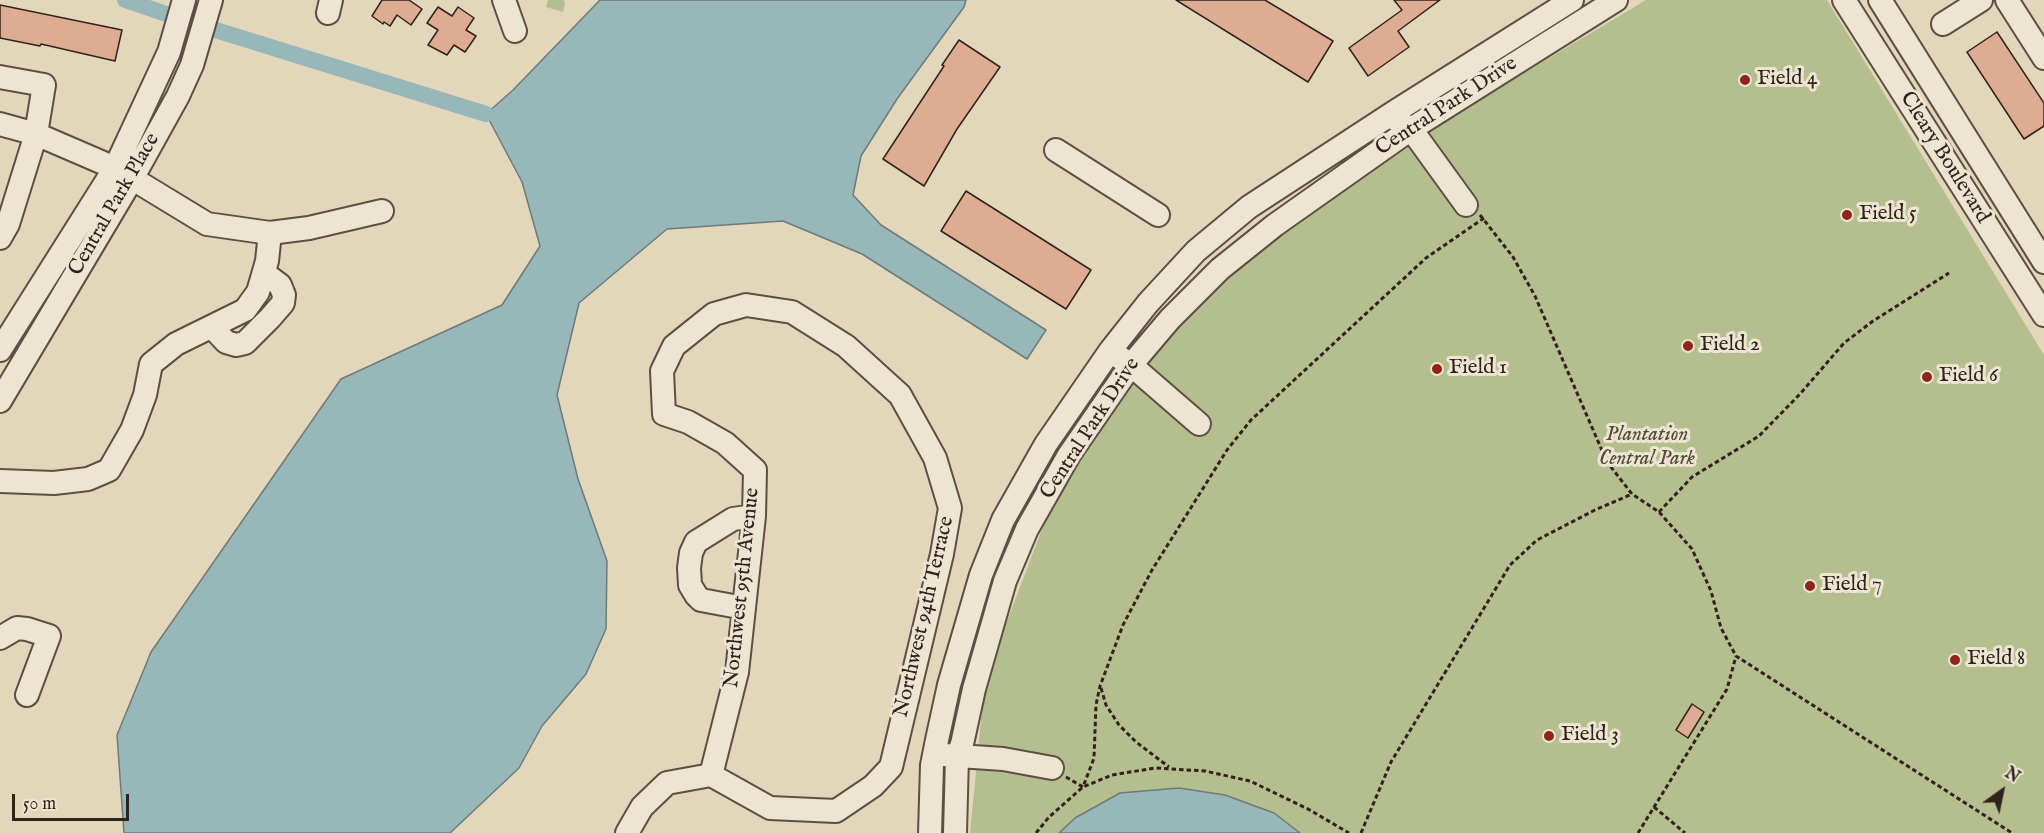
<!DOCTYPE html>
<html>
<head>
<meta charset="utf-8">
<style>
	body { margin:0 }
	#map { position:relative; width:2044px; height:833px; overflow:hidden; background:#e2d7ba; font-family:"IM FELL English",serif }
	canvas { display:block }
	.north { position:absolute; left:1972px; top:761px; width:60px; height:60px; -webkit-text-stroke:4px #ece5d2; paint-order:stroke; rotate:33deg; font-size:16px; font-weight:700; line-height:24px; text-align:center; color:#32221b }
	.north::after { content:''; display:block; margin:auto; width:21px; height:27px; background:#32221b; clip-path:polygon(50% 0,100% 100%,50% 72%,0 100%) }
	.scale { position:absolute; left:12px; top:794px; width:117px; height:27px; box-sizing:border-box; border:3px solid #32221b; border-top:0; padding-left:8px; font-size:18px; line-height:21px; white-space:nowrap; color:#32221b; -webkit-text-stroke:4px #ece5d2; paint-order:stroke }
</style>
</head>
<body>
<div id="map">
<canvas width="2044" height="833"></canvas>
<div class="north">N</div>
<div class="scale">50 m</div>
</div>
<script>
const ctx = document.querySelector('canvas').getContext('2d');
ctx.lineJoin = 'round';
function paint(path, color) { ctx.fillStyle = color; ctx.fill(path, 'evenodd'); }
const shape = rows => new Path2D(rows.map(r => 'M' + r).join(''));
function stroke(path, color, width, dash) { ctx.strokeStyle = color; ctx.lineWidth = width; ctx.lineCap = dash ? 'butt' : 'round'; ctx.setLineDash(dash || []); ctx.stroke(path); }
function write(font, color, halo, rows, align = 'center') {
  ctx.font = font + ' "IM FELL English",serif'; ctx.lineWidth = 6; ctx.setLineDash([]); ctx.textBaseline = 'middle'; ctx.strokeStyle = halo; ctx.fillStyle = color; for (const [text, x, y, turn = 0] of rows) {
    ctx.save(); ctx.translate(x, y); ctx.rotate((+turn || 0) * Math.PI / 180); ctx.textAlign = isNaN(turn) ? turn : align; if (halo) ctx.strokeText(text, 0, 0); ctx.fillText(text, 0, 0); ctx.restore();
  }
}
paint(shape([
	[548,0,564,0,565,4,563,12,546,7],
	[1646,0,1827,0,2044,355,2044,833,970,833,985,679,1052,503,1129,376,1226,272,1394,151]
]), '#b4be8f');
const water = shape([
	[600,0,966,0,964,7,897,99,861,156,853,195,881,225,1046,330,1027,359,862,254,783,221,667,229,579,303,557,395,578,479,607,561,606,629,586,674,542,726,519,768,450,833,124,833,117,735,151,652,341,379,502,305,540,246,522,182,486,114,513,90,600,0],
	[1179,788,1225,795,1274,813,1300,833,1059,833,1075,818,1120,793,1179,788]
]);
paint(water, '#97b7b8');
stroke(water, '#6f7b79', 1.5);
stroke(shape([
	[125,0,190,22,486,114]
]), '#97b7b8', 16);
const building = shape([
	[382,0,409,0,422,9,411,25,397,15,390,26,384,22,383,24,372,16,382,0],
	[1176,0,1265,0,1333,41,1308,82,1176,0],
	[1394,0,1440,0,1398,31,1409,47,1368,76,1349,48,1402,10,1394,0],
	[0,5,122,30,115,61,41,44,40,46,0,38,0,5],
	[438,7,452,16,458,7,474,18,466,30,476,36,465,52,454,45,447,55,428,45,438,30,427,23,438,7],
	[1997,32,2044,103,2044,126,2024,139,1967,52,1997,32],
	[959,40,1000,67,957,129,924,186,883,159,944,66,942,65,959,40],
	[966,191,1091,270,1066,309,941,231,966,191],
	[1692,704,1704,712,1688,738,1676,730,1692,704]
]);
paint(building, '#ddac92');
stroke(building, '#32221b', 1.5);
const minor = shape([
	[504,0,515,31],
	[1844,0,2044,315],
	[1880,0,2044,262],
	[2007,0,2044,58],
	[328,13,331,0],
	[1943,24,1981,0],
	[0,77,44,85,36,134,8,224,0,238],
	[1398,121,1411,129,1466,205],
	[0,124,36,134,115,168,207,224,270,233,309,228,382,211],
	[1056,150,1158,215],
	[212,327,226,342,236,345,245,343,270,318,283,303,284,295,280,285,264,273],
	[0,350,115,168,169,52,184,0],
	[1119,357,1131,365,1199,424],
	[0,401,132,179,178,96,192,65,211,0],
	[0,481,54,483,88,479,109,470,132,430,145,395,151,364,176,344,245,310,258,292,267,261,270,233],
	[744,608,701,600,696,595,690,585,689,568,691,553,696,542,733,519,754,516],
	[0,638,17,628,27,629,49,636,27,695],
	[944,755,1003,759,1052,768],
	[627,833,642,807,667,783,711,775,737,672,754,516,755,470,725,443,688,422,664,414,662,371,674,346,714,314,746,305,792,312,846,346,900,395,935,458,950,508,942,554,891,767,873,786,836,811,770,808,711,775],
	[930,833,932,765,937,740,949,685,981,575,1003,520,1046,444,1110,351,1148,303,1196,251,1249,207,1396,111,1572,0],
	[955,833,957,757,962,744,974,689,1005,581,1027,529,1069,455,1131,365,1170,319,1220,269,1275,225,1411,129,1616,0]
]);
stroke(minor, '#5e4f43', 26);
stroke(shape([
	[1480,215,1513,257,1535,296,1607,462,1632,494,1659,512,1692,549,1711,591,1721,628,1736,656,2012,833],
	[1659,512,1692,477,1759,436,1800,394,1844,343,1873,321,1949,273],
	[1101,688,1106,705,1119,725,1136,742,1169,767],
	[1066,777,1083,787,1094,758,1096,705,1100,686,1123,625,1152,570,1227,450,1251,420,1426,258,1484,218],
	[1654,807,1685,833],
	[1036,833,1049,817,1083,787,1112,775,1155,768,1205,771,1250,781,1308,809,1349,833],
	[1361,833,1391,762,1510,565,1537,540,1595,510,1632,494],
	[1638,833,1727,689,1736,656]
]), '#32221b', 3, [4.5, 3]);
stroke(minor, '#ece5d2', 22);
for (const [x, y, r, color] of [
	[1745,80,6,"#8f2418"],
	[1847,215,6,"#8f2418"],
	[1688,346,6,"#8f2418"],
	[1437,369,6,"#8f2418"],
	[1927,377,6,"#8f2418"],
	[1810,586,6,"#8f2418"],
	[1955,660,6,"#8f2418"],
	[1549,736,6,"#8f2418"]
]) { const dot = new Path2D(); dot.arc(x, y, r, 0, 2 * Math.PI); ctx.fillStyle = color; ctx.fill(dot); stroke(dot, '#ece5d2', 2); }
write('21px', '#32221b', '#ece5d2', [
	["Field 4",1757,80],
	["Field 5",1859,215],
	["Field 2",1700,346],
	["Field 1",1449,369],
	["Field 6",1939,377],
	["Field 7",1822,586],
	["Field 8",1967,660],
	["Field 3",1561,736]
], 'left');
write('21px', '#32221b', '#ece5d2', [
	["Central Park Drive",1447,107,-33],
	["Cleary Boulevard",1944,158,58],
	["Central Park Place",115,205,-60],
	["Central Park Drive",1091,429,-57],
	["Northwest 95th Avenue",743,588,-84],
	["Northwest 94th Terrace",925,617,-77]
]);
write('italic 21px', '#524938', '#ece5d2', [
	["Plantation",1647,436],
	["Central Park",1647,460]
]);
</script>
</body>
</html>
